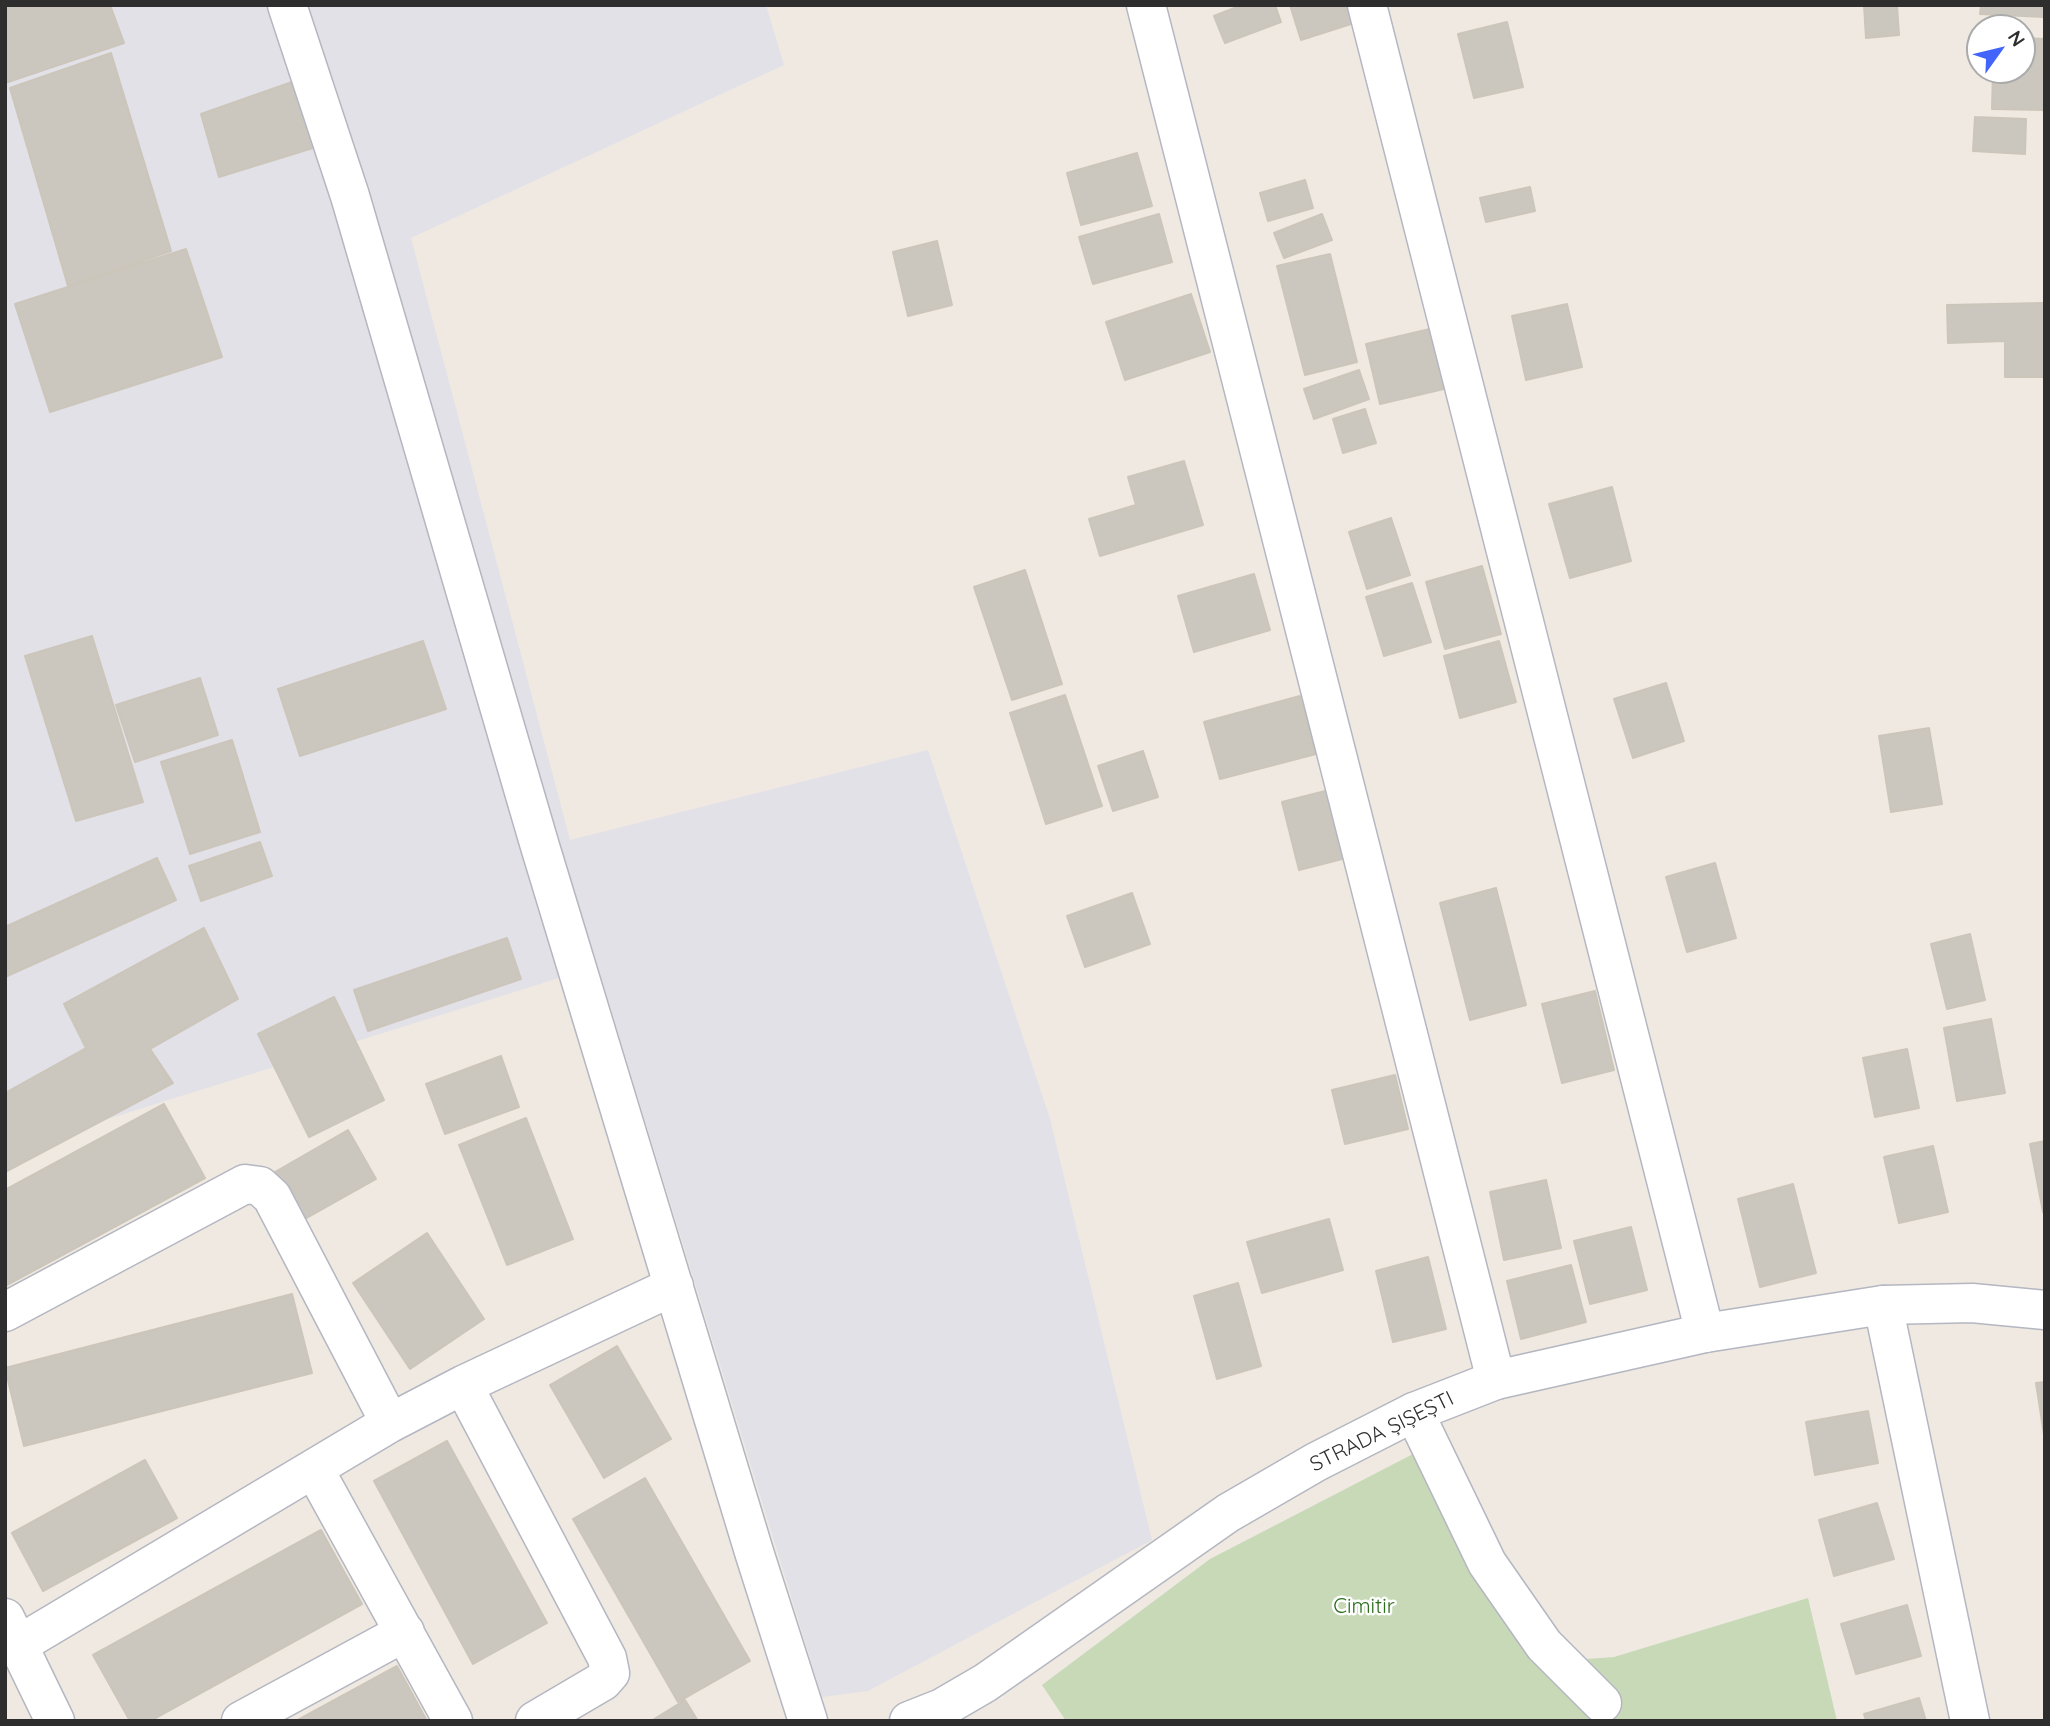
<!DOCTYPE html>
<html>
<head>
<meta charset="utf-8">
<style>
	body { margin:0 }
	#map { position:relative; width:2050px; height:1726px; overflow:hidden; background:#efe9e1; font-family:Quicksand,sans-serif }
	canvas { display:block }
	.frame { position:absolute; inset:0; border:7px solid #2e2e2e; pointer-events:none }
	.north { position:absolute; left:1966px; top:14px; width:70px; height:70px; box-sizing:border-box; background:#fff; border:2px solid #ababab; border-radius:50%; rotate:56deg; font-size:19px; font-weight:700; line-height:28px; text-align:center; color:#2e2e2e }
	.north::after { content:''; display:block; margin:auto; width:24px; height:32px; background:#4264fb; clip-path:polygon(50% 0,100% 100%,50% 72%,0 100%) }
</style>
</head>
<body>
<div id="map">
<canvas width="2050" height="1726"></canvas>
<div class="frame"></div>
<div class="north">N</div>
</div>
<script>
const ctx = document.querySelector('canvas').getContext('2d');
ctx.lineJoin = 'round';
function paint(path, color) { ctx.fillStyle = color; ctx.fill(path, 'evenodd'); }
const shape = rows => new Path2D(rows.map(r => 'M' + r).join(''));
function stroke(path, color, width, dash) { ctx.strokeStyle = color; ctx.lineWidth = width; ctx.lineCap = dash ? 'butt' : 'round'; ctx.setLineDash(dash || []); ctx.stroke(path); }
function write(font, color, halo, rows, align = 'center') {
  ctx.font = font + ' Quicksand,sans-serif'; ctx.lineWidth = 5; ctx.setLineDash([]); ctx.textBaseline = 'middle'; ctx.strokeStyle = halo; ctx.fillStyle = color; for (const [text, x, y, turn = 0] of rows) {
    ctx.save(); ctx.translate(x, y); ctx.rotate((+turn || 0) * Math.PI / 180); ctx.textAlign = isNaN(turn) ? turn : align; if (halo) ctx.strokeText(text, 0, 0); ctx.fillText(text, 0, 0); ctx.restore();
  }
}
paint(shape([
	[5,5,766,5,784,65,411,238,570,840,928,750,1050,1119,1152,1540,868,1691,822,1697,597,964,556,979,5,1151]
]), '#e3e1e8');
paint(shape([
	[1413,1454,1545,1662,1614,1657,1808,1598,1837,1721,1066,1721,1042,1685,1210,1559]
]), '#c8d9b8');
const building = shape([
	[5,5,110,5,124,43,5,83,5,5],
	[1242,5,1275,5,1281,22,1225,43,1214,16,1242,5],
	[1290,5,1348,5,1354,23,1301,40,1290,5],
	[1864,5,1897,5,1899,35,1866,38,1864,5],
	[1981,5,2045,5,2045,17,1980,14,1981,5],
	[1507,22,1523,87,1474,98,1458,34,1507,22],
	[2022,38,2045,39,2045,110,1992,109,1993,70,2022,70,2022,38],
	[111,53,171,251,68,286,10,88,111,53],
	[292,82,316,147,219,177,201,114,292,82],
	[1975,117,2026,119,2025,154,1973,151,1975,117],
	[1137,153,1152,206,1081,225,1067,173,1137,153],
	[1305,180,1313,208,1268,221,1260,193,1305,180],
	[1530,187,1535,211,1486,222,1480,198,1530,187],
	[1159,214,1172,262,1093,284,1079,237,1159,214],
	[1322,214,1332,240,1284,258,1274,233,1322,214],
	[937,241,952,305,908,316,893,252,937,241],
	[186,249,222,357,50,412,15,304,186,249],
	[1330,254,1357,362,1305,375,1277,266,1330,254],
	[1191,294,1210,352,1125,380,1106,322,1191,294],
	[2045,303,2045,377,2005,377,2005,341,1948,343,1947,305,2045,303],
	[1567,304,1582,367,1526,380,1512,316,1567,304],
	[1434,328,1448,388,1380,404,1366,344,1434,328],
	[1359,370,1369,399,1314,419,1304,389,1359,370],
	[1365,409,1376,443,1343,453,1333,419,1365,409],
	[1184,461,1203,525,1100,556,1089,519,1136,505,1128,477,1184,461],
	[1612,487,1631,561,1570,578,1549,504,1612,487],
	[1391,518,1410,575,1367,589,1349,532,1391,518],
	[1482,566,1501,634,1445,649,1426,582,1482,566],
	[1025,570,1062,684,1012,700,974,587,1025,570],
	[1254,574,1270,630,1194,652,1178,596,1254,574],
	[1412,583,1431,642,1384,656,1366,597,1412,583],
	[92,636,143,802,76,821,25,656,92,636],
	[423,641,446,709,300,756,278,689,423,641],
	[1499,641,1516,702,1460,718,1444,656,1499,641],
	[200,678,218,735,135,762,116,705,200,678],
	[1666,683,1684,741,1633,758,1614,699,1666,683],
	[1065,695,1102,806,1046,824,1010,713,1065,695],
	[1300,696,1316,754,1220,779,1204,722,1300,696],
	[1929,728,1942,804,1891,812,1879,736,1929,728],
	[232,740,260,832,190,854,161,762,232,740],
	[1143,751,1158,797,1113,811,1098,766,1143,751],
	[1337,788,1354,856,1299,870,1282,802,1337,788],
	[260,842,272,876,201,901,189,866,260,842],
	[157,858,176,900,5,977,5,927,157,858],
	[1715,863,1736,938,1687,952,1666,877,1715,863],
	[1496,888,1526,1005,1470,1020,1440,903,1496,888],
	[1132,893,1150,944,1085,967,1067,916,1132,893],
	[204,928,238,999,150,1049,173,1083,5,1172,5,1093,86,1048,64,1004,204,928],
	[1970,934,1985,1000,1947,1009,1931,944,1970,934],
	[507,938,521,979,368,1031,354,990,507,938],
	[1595,991,1614,1070,1562,1083,1542,1004,1595,991],
	[334,997,384,1100,309,1137,258,1034,334,997],
	[1991,1019,2005,1093,1957,1101,1944,1028,1991,1019],
	[1907,1049,1919,1108,1875,1117,1863,1058,1907,1049],
	[501,1056,519,1107,445,1134,426,1084,501,1056],
	[1395,1075,1408,1129,1345,1144,1332,1090,1395,1075],
	[164,1104,205,1178,5,1286,5,1190,164,1104],
	[526,1118,573,1239,507,1265,459,1145,526,1118],
	[348,1130,376,1179,303,1220,275,1172,348,1130],
	[2045,1141,2045,1211,2043,1212,2030,1144,2045,1141],
	[1933,1146,1948,1212,1899,1223,1884,1157,1933,1146],
	[1546,1180,1561,1248,1504,1260,1490,1192,1546,1180],
	[1793,1184,1816,1273,1760,1287,1738,1199,1793,1184],
	[1329,1219,1343,1270,1262,1293,1247,1242,1329,1219],
	[1631,1227,1647,1290,1590,1304,1574,1241,1631,1227],
	[427,1233,484,1319,410,1369,353,1283,427,1233],
	[1428,1257,1446,1329,1393,1342,1376,1271,1428,1257],
	[1571,1265,1586,1322,1521,1339,1507,1281,1571,1265],
	[1238,1283,1261,1366,1217,1379,1194,1296,1238,1283],
	[292,1294,312,1373,24,1446,5,1368,292,1294],
	[617,1346,671,1439,604,1478,550,1385,617,1346],
	[2045,1382,2045,1441,2036,1383,2045,1382],
	[1868,1411,1878,1463,1815,1475,1806,1422,1868,1411],
	[447,1441,547,1623,473,1664,374,1481,447,1441],
	[145,1460,177,1518,43,1591,12,1533,145,1460],
	[645,1478,750,1661,678,1702,573,1519,645,1478],
	[1877,1503,1894,1559,1834,1576,1819,1520,1877,1503],
	[321,1530,362,1604,150,1721,130,1721,93,1655,321,1530],
	[1907,1605,1921,1656,1856,1674,1841,1624,1907,1605],
	[397,1666,427,1721,296,1721,397,1666],
	[1919,1698,1926,1721,1866,1721,1864,1714,1919,1698],
	[685,1700,698,1721,651,1721,685,1700]
]);
paint(building, '#cbc7bf');
stroke(building, '#cbc5ba', 2);
const street = shape([
	[287,5,350,196,539,843,755,1555,808,1721],
	[1146,5,1496,1380],
	[1367,5,1705,1333],
	[1883,1305,1970,1721],
	[5,1312,245,1184,260,1186,272,1197,390,1423],
	[463,1385,607,1658,610,1673,603,1681,535,1721],
	[1414,1412,1487,1563,1544,1645,1602,1703],
	[314,1469,453,1721],
	[5,1618,55,1721],
	[18,1645,390,1423,463,1385,674,1286],
	[241,1721,405,1632]
]);
const secondary = shape([
	[909,1721,942,1708,985,1683,1228,1513,1316,1462,1414,1412,1496,1380,1705,1333,1883,1305,1972,1303,2045,1310]
]);
stroke(street, '#b4b7c1', 41);
stroke(secondary, '#b4b7c1', 41);
stroke(street, '#fff', 38);
stroke(secondary, '#fff', 38);
write('21px', '#2e2e2e', '#fff', [
	["STRADA ȘIȘEȘTI",1382,1432,-26]
]);
write('21px', '#2c6e1b', '#fff', [
	["Cimitir",1364,1607]
]);
</script>
</body>
</html>
